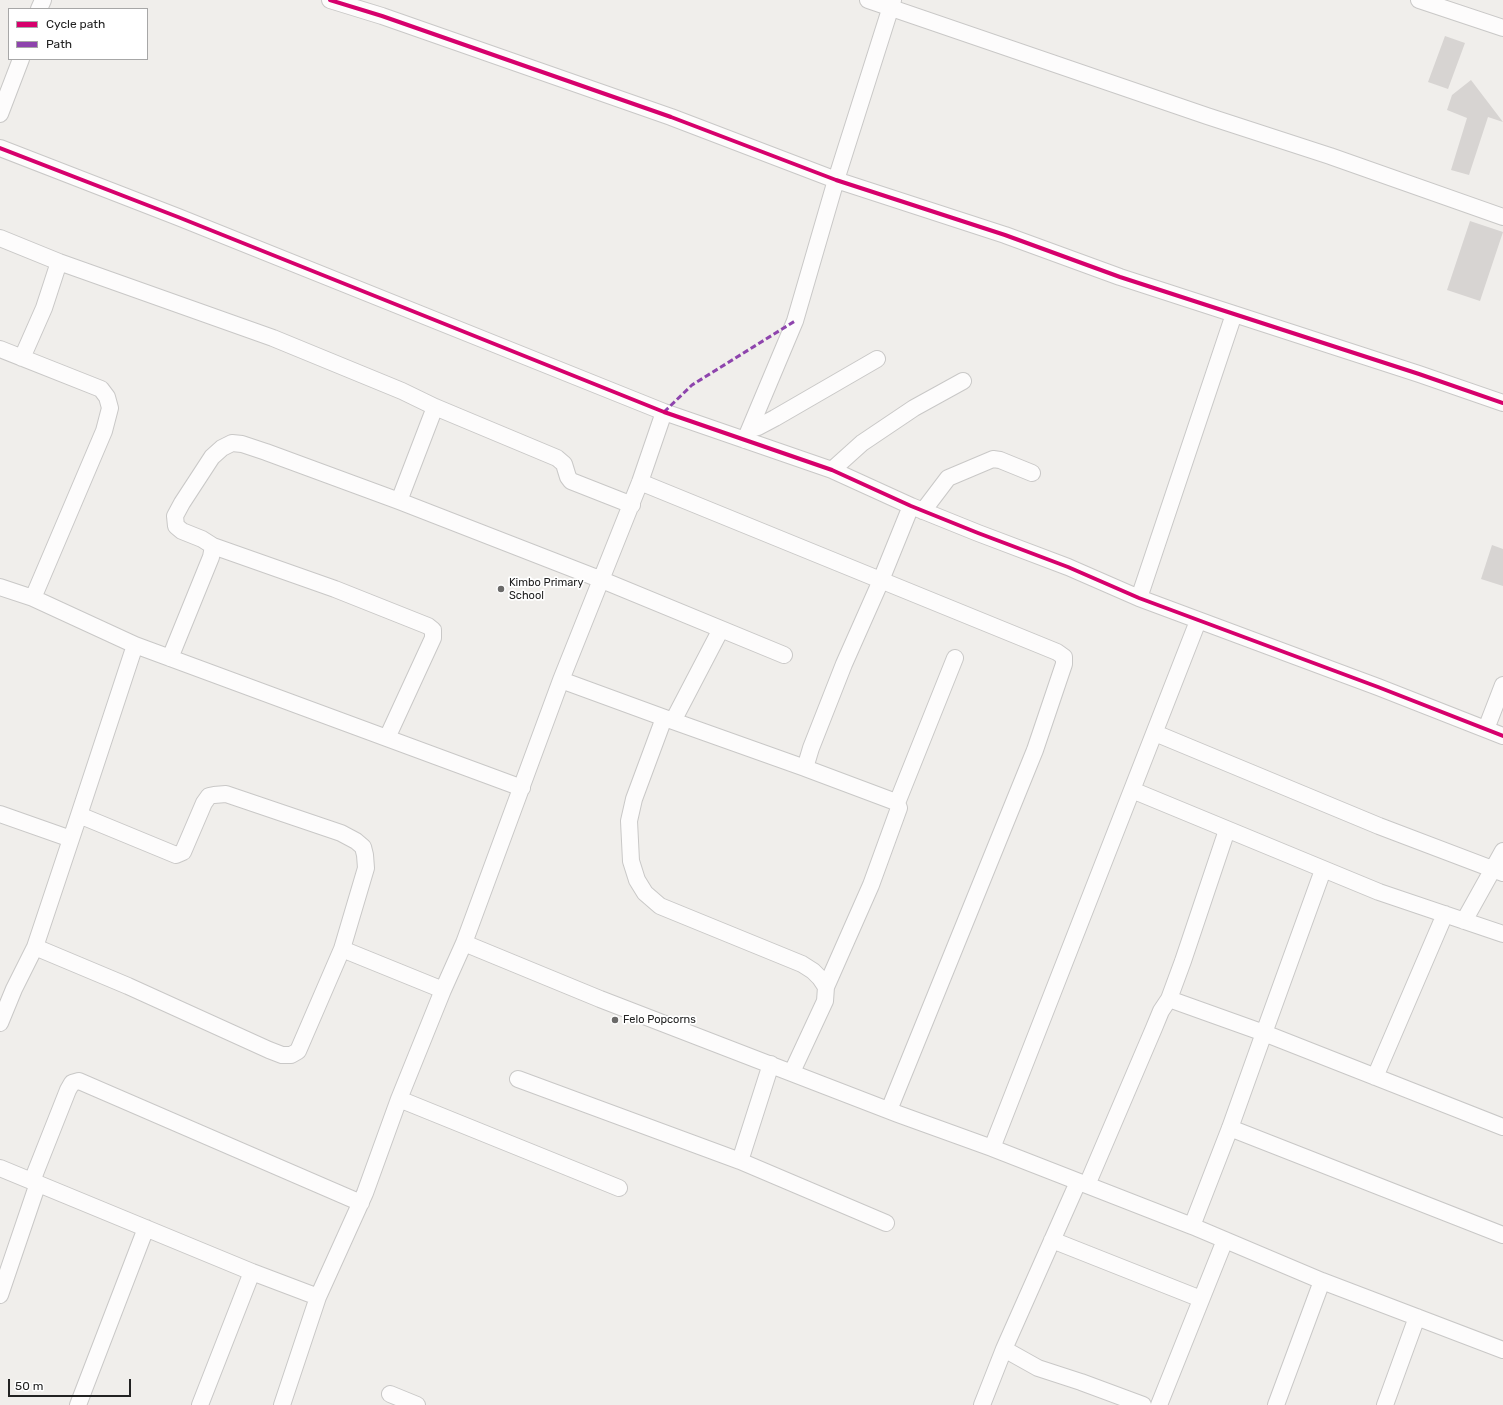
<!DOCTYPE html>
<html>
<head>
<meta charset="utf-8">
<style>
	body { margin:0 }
	#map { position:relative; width:1503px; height:1405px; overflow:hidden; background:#f0eeeb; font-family:Rubik,sans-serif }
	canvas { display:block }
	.legend { position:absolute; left:8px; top:8px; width:140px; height:52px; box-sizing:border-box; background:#fff; border:1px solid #a7a7a7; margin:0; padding:5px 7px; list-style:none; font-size:12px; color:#222 }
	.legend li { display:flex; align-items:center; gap:8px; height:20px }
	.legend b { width:20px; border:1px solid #a7a7a7 }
	.scale { position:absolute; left:8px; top:1379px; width:123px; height:18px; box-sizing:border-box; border:2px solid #222; border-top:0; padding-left:5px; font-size:12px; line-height:14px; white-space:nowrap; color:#222; -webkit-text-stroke:3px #fff; paint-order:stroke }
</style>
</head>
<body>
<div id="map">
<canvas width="1503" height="1405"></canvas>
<ul class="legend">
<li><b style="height:5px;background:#d6006c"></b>Cycle path</li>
<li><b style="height:5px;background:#8e44ad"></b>Path</li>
</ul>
<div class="scale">50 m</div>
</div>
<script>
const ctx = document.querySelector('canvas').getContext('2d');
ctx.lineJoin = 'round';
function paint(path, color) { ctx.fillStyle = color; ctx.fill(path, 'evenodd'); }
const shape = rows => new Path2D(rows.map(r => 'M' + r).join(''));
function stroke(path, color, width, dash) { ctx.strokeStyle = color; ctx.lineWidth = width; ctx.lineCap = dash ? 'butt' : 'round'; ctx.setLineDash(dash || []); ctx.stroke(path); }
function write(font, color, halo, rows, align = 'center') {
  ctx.font = font + ' Rubik,sans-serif'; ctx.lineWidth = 3.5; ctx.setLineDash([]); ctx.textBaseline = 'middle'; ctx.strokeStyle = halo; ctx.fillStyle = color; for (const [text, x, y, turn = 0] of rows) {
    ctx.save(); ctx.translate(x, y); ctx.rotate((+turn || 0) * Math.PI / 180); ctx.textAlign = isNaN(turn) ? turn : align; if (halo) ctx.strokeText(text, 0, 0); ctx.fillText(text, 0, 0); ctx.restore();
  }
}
paint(shape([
	[1445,36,1465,43,1448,89,1428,82],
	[1471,80,1503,122,1488,117,1469,175,1451,170,1467,118,1447,110,1452,95],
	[1470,221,1503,232,1480,301,1447,290],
	[1492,545,1503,549,1503,586,1481,579]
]), '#d7d4d2');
const minor = shape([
	[330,0,382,16,671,117,836,180,1005,235,1120,277,1419,374,1503,403],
	[868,0,1207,116,1330,156,1503,217],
	[1419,0,1503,28],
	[39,9,43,0],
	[0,114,21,59],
	[0,148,178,217,664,412,832,470,911,506,978,533,1068,567,1139,598,1378,687,1503,736],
	[0,238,59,262,273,338,402,391,435,407,557,458,564,464,568,477,571,481,632,505],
	[0,349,101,389,107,397,110,408,104,431,33,598],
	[22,358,44,308,59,262],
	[750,429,758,427,775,418,877,359],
	[745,440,795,321,836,180,893,0],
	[832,470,862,443,914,408,963,381],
	[640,482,1057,652,1064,657,1064,664,1035,750,889,1110],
	[399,501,435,407],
	[923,511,948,478,993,459,1000,460,1032,473],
	[213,546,335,589,428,626,433,630,433,638,387,738],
	[0,587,33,598,135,645,522,788],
	[1139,598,1234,314],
	[170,658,211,557,213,546,202,539,182,531,176,526,175,516,182,503,212,457,222,448,232,443,242,444,266,452,399,501,602,580,784,655],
	[561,680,673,721,805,768],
	[664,718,634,799,629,821,631,861,637,880,645,893,660,906,802,964,813,971,820,978,826,987,825,1001,792,1072],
	[673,721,721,629],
	[1486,729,1503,685],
	[1155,733,1379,826,1503,873],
	[1132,790,1379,892,1503,934],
	[897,803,955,658],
	[0,814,71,839],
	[79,815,135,645],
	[1323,870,1264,1033,1503,1127],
	[1464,921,1503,851],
	[464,943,600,999,898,1114,992,1148,1192,1226,1322,1281,1503,1350],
	[342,949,443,990],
	[826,987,871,885,899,808,897,803,893,801,805,768,811,748,844,664,879,585,911,506],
	[0,1023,14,989,35,947,79,815,176,855,183,852,204,803,209,796,214,795,226,794,341,833,356,841,363,847,365,855,366,868,342,949,298,1051,291,1055,282,1055,269,1050,128,986,35,947],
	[1375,1077,1445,914],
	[518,1079,740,1161,886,1223],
	[399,1099,619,1188],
	[1230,1128,1503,1235],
	[992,1148,1198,621],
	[740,1161,771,1064],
	[0,1168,252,1272,318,1297],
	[32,1181,68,1090,72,1083,79,1081,361,1203],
	[1087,1185,1154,1028,1161,1011,1169,999],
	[1192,1226,1230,1128,1264,1033,1169,999,1183,961,1227,830],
	[1052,1240,1201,1299],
	[0,1295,38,1183],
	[1004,1349,1038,1368,1081,1382,1143,1405],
	[390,1394,417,1405],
	[78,1405,146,1228],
	[200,1405,252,1272],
	[282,1405,318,1297,365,1193,399,1099,443,990,464,943,561,680,640,482,664,412],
	[982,1405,1004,1349,1078,1182],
	[1159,1405,1225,1240],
	[1276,1405,1322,1281],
	[1385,1405,1417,1317]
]);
stroke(minor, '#c9c8c7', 18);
stroke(minor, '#fdfcfc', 16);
stroke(shape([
	[664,412,692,385,795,321]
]), '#8e44ad', 3, [6, 3]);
stroke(shape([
	[330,0,382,16,671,117,836,180,1005,235,1120,277,1419,374,1503,403],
	[0,148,178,217,664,412,832,470,911,506,978,533,1068,567,1139,598,1378,687,1503,736]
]), '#d6006c', 4);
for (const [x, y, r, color] of [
	[501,589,4,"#6a6968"],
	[615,1020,4,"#6a6968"]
]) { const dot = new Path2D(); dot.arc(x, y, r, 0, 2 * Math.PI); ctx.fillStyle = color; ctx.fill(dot); stroke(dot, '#fff', 1.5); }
write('11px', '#222', '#fff', [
	["Kimbo Primary",509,583],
	["School",509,596],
	["Felo Popcorns",623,1020]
], 'left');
</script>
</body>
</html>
